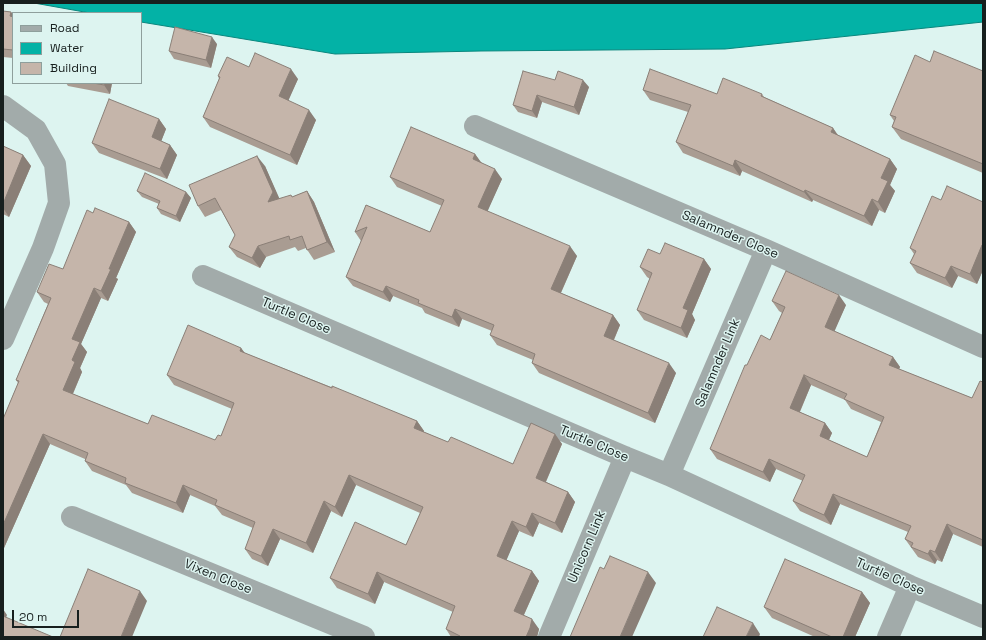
<!DOCTYPE html>
<html>
<head>
<meta charset="utf-8">
<style>
	body { margin:0 }
	#map { position:relative; width:986px; height:640px; overflow:hidden; background:#ddf4f0; font-family:"Space Grotesk",sans-serif }
	canvas { display:block }
	.frame { position:absolute; inset:0; border:4px solid #171f1e; pointer-events:none }
	.legend { position:absolute; left:12px; top:12px; width:130px; height:72px; box-sizing:border-box; background:#ddf4f0; border:1px solid #8e9f9c; margin:0; padding:5px 7px; list-style:none; font-size:12px; color:#171f1e }
	.legend li { display:flex; align-items:center; gap:8px; height:20px }
	.legend b { width:20px; border:1px solid #8e9f9c }
	.scale { position:absolute; left:12px; top:610px; width:67px; height:18px; box-sizing:border-box; border:2px solid #171f1e; border-top:0; padding-left:5px; font-size:12px; line-height:14px; white-space:nowrap; color:#171f1e; -webkit-text-stroke:3px #ddf4f0; paint-order:stroke }
</style>
</head>
<body>
<div id="map">
<canvas width="986" height="640"></canvas>
<div class="frame"></div>
<ul class="legend">
<li><b style="height:5px;background:#a2abaa"></b>Road</li>
<li><b style="height:11px;background:#03b2a6"></b>Water</li>
<li><b style="height:11px;background:#c5b5aa"></b>Building</li>
</ul>
<div class="scale">20 m</div>
</div>
<script>
const ctx = document.querySelector('canvas').getContext('2d');
ctx.lineJoin = 'round';
function paint(path, color) { ctx.fillStyle = color; ctx.fill(path, 'evenodd'); }
const shape = rows => new Path2D(rows.map(r => 'M' + r).join(''));
function stroke(path, color, width, dash) { ctx.strokeStyle = color; ctx.lineWidth = width; ctx.lineCap = dash ? 'butt' : 'round'; ctx.setLineDash(dash || []); ctx.stroke(path); }
function write(font, color, halo, rows, align = 'center') {
  ctx.font = font + ' "Space Grotesk",sans-serif'; ctx.lineWidth = 3; ctx.setLineDash([]); ctx.textBaseline = 'middle'; ctx.strokeStyle = halo; ctx.fillStyle = color; for (const [text, x, y, turn = 0] of rows) {
    ctx.save(); ctx.translate(x, y); ctx.rotate((+turn || 0) * Math.PI / 180); ctx.textAlign = isNaN(turn) ? turn : align; if (halo) ctx.strokeText(text, 0, 0); ctx.fillText(text, 0, 0); ctx.restore();
  }
}
const water = shape([
	[34,3,983,3,983,22,725,49,481,51,335,54,141,22,141,13,90,13,34,3]
]);
paint(water, '#03b2a6');
stroke(water, '#09867d', 1);
stroke(shape([
	[3,106,36,130,55,164,59,203,43,248,3,339],
	[475,126,766,250,983,347],
	[203,276,625,457,669,475,910,586,983,617],
	[669,475,766,250],
	[72,517,364,637],
	[549,637,625,457],
	[888,637,910,586]
]), '#a2abaa', 22);
paint(shape([
	[3,11,11,12,13,15,13,58,3,57],
	[217,44,211,68,174,59,169,51],
	[930,62,983,71,983,173,901,139,892,127,894,121,890,115],
	[249,67,298,79,288,100,316,120,297,165,210,127,203,117,219,79,218,76],
	[555,80,589,87,579,115,542,102,537,118,518,112,513,105],
	[66,83,112,83,110,94,68,86],
	[643,90,717,94,762,94,764,97,833,128,838,135,890,159,897,169,890,185,895,191,885,213,879,210,872,226,813,200,812,202,742,171,740,176,683,153,676,142,688,112,650,100],
	[159,119,166,129,161,141,170,145,177,155,167,179,99,153,92,143],
	[3,146,23,155,31,166,9,217,3,214],
	[475,154,481,162,502,179,487,211,577,256,561,293,613,315,620,325,614,340,676,373,655,423,539,373,532,363,533,360,497,345,490,335,492,331,462,319,459,327,425,313,422,308,393,296,390,302,353,286,346,277,361,241,355,232,366,205,430,232,442,206,397,187,390,177],
	[265,166,279,199,292,197,307,191,314,202,335,252,314,260,306,248,298,251,295,247,266,257,260,268,237,257,229,247,235,235,221,210,205,217,198,206],
	[137,191,186,192,191,198,180,222,161,214,157,208,159,204,142,197],
	[941,200,983,202,983,270,977,284,958,276,952,288,917,273,910,263,914,254,910,248],
	[93,213,129,222,136,232,116,278,118,279,108,301,101,298,81,344,87,352,80,368,82,372,73,394,148,424,215,440,221,436,232,409,174,385,167,375,241,348,245,353,417,421,424,431,424,432,448,442,513,464,555,434,562,444,546,482,568,492,575,502,562,533,539,523,533,537,519,531,506,560,532,571,539,581,524,615,539,629,537,637,451,637,446,629,453,612,384,582,375,604,337,588,330,578,406,545,420,513,356,485,342,517,331,511,313,553,280,539,268,566,252,559,245,549,253,528,222,515,215,506,190,495,183,513,132,493,126,485,92,471,85,461,85,459,50,444,4,548,3,548,3,419,18,383,16,380,48,304,44,302,37,292,63,269],
	[660,254,704,259,711,269,692,314,695,320,687,338,644,320,637,310,650,279,647,277,640,267],
	[772,301,846,305,834,331,893,357,900,367,899,369,972,398,983,382,983,547,953,534,942,562,937,560,935,564,918,557,905,539,908,532,840,504,831,525,800,511,793,501,803,481,776,469,770,482,717,459,710,449,747,365,770,340,782,313,779,311],
	[811,385,845,400,851,409,881,422,867,457,829,440,832,433,825,423,800,412],
	[862,592,870,603,855,637,815,637,772,618,764,607]
]), '#a99c92');
paint(shape([
	[11,12,13,15,13,20,10,16],
	[212,37,217,44,211,68,206,60],
	[291,69,298,79,286,106,279,96],
	[583,80,589,87,579,115,574,107],
	[105,83,112,83,110,94,104,85],
	[537,95,542,102,537,118,532,111],
	[309,110,316,120,297,165,290,155],
	[159,119,166,129,159,147,152,137],
	[833,128,840,139,831,132],
	[170,145,177,155,167,179,160,169],
	[475,154,482,164,473,159],
	[23,155,31,166,9,217,3,208,3,204],
	[257,156,265,166,281,202,268,202],
	[890,159,897,169,890,185,895,191,885,213,878,202,881,178],
	[735,160,742,171,740,176,733,166],
	[495,169,502,179,485,217,478,207],
	[805,190,813,200,812,202,804,192],
	[307,191,314,202,335,252,327,242],
	[186,192,191,198,180,222,176,216],
	[872,199,879,210,872,226,864,216],
	[129,222,136,232,116,278,118,279,108,301,101,291,109,269],
	[982,245,983,247,983,270,977,284,970,274],
	[258,246,266,257,260,268,252,258],
	[570,246,577,256,558,299,551,289],
	[704,259,711,269,692,314,695,320,687,338,681,328,683,308],
	[951,266,958,276,952,288,945,278],
	[386,286,393,296,390,302,383,292],
	[94,288,101,298,81,344,87,352,80,368,82,372,70,400,63,390,72,360,72,339],
	[839,295,846,305,832,337,825,327],
	[455,309,462,319,459,327,452,317],
	[613,315,620,325,611,346,604,336],
	[241,348,248,358,240,351],
	[893,357,900,367,896,375,889,365],
	[669,363,676,373,655,423,648,413],
	[804,375,811,385,797,418,790,408],
	[417,421,424,431,421,438,414,428],
	[825,423,832,433,826,446,820,436],
	[43,434,50,444,4,548,3,546,3,525],
	[555,434,562,444,543,488,536,478],
	[769,459,776,469,770,482,763,472],
	[349,475,356,485,342,517,335,507],
	[183,485,190,495,183,513,176,503],
	[568,492,575,502,562,533,555,523],
	[833,494,840,504,831,525,824,515],
	[324,501,331,511,313,553,306,543],
	[532,513,539,523,533,537,526,527],
	[512,521,519,531,504,566,497,556],
	[947,524,953,534,942,562,935,552],
	[273,529,280,539,268,566,261,556],
	[930,550,937,560,935,564,928,554],
	[532,571,539,581,521,621,514,611],
	[377,572,384,582,375,604,368,594],
	[648,572,656,583,632,637,620,637],
	[140,591,147,601,132,637,121,637],
	[862,592,870,603,855,637,843,637],
	[3,609,7,615,4,623,3,622],
	[532,619,539,629,537,637,526,637],
	[753,623,760,634,759,637,746,637]
]), '#8a7f77');
const building = shape([
	[3,11,11,12,10,16,13,17,13,50,3,49,3,11],
	[175,27,212,37,206,60,169,51,175,27],
	[934,51,983,71,983,164,892,127,896,117,890,115,915,55,930,62,934,51],
	[255,53,291,69,279,96,309,110,290,155,203,117,220,77,218,76,227,57,249,67,255,53],
	[650,69,717,94,723,78,762,94,761,96,833,128,831,132,890,159,881,178,888,181,878,202,872,199,864,216,805,190,804,192,735,160,733,166,676,142,691,105,643,90,650,69],
	[523,71,555,80,558,71,583,80,574,107,537,95,532,111,513,105,523,71],
	[93,83,105,83,104,85,93,83],
	[109,99,159,119,152,137,170,145,160,169,92,143,109,99],
	[411,127,475,154,473,159,495,169,478,207,570,246,551,289,613,315,604,336,669,363,648,413,532,363,535,354,490,335,494,325,455,309,452,317,418,303,419,300,386,286,383,292,346,277,367,227,355,232,366,205,430,232,444,200,390,177,411,127],
	[3,146,23,155,3,204,3,146],
	[257,156,273,192,268,202,291,195,292,197,307,191,327,242,307,250,302,236,290,240,289,236,258,246,252,258,229,247,235,235,215,198,198,206,189,185,257,156],
	[145,173,186,192,176,216,157,208,160,201,137,191,145,173],
	[947,186,983,202,983,246,982,245,970,274,951,266,945,278,910,263,916,251,910,248,932,196,941,200,947,186],
	[95,208,129,222,109,269,111,269,101,291,94,288,72,339,80,342,72,360,75,362,63,390,148,424,152,415,215,440,218,435,221,436,234,403,167,375,188,325,241,348,240,351,332,388,332,386,417,421,414,428,448,442,451,437,513,464,531,423,555,434,536,478,568,492,555,523,532,513,526,527,512,521,497,556,532,571,514,611,532,619,530,628,526,637,459,637,460,636,446,629,455,606,377,572,368,594,330,578,355,522,406,545,423,507,349,475,335,507,324,501,306,543,273,529,261,556,245,549,255,522,215,505,217,500,183,485,176,503,125,483,126,478,85,461,88,453,43,434,3,525,3,419,19,381,16,380,51,298,37,292,49,264,63,269,87,210,93,213,95,208],
	[665,243,704,259,683,308,688,310,681,328,637,310,652,273,640,267,648,249,660,254,665,243],
	[786,271,839,295,825,327,893,357,889,365,972,398,980,381,983,382,983,540,947,524,935,552,930,550,928,554,911,547,913,543,905,539,911,526,833,494,824,515,793,501,805,475,769,459,763,472,710,449,745,365,747,365,761,335,770,340,785,307,772,301,786,271],
	[804,375,847,394,844,399,884,417,867,457,820,436,825,423,790,408,804,375],
	[610,556,648,572,620,637,570,637,600,567,604,569,610,556],
	[785,559,862,592,843,637,832,637,764,607,785,559],
	[88,569,140,591,121,637,60,637,88,569],
	[717,607,753,623,746,637,703,637,717,607],
	[3,616,53,637,3,637,3,616]
]);
paint(building, '#c5b5aa');
stroke(building, '#8a7f77', 1);
write('13px', '#171f1e', '#ddf4f0', [
	["Salamnder Close",730,235,23],
	["Turtle Close",296,316,23],
	["Salamnder Link",718,363,-67],
	["Turtle Close",594,444,23],
	["Unicorn Link",587,547,-67],
	["Vixen Close",218,577,22],
	["Turtle Close",890,577,24]
]);
</script>
</body>
</html>
